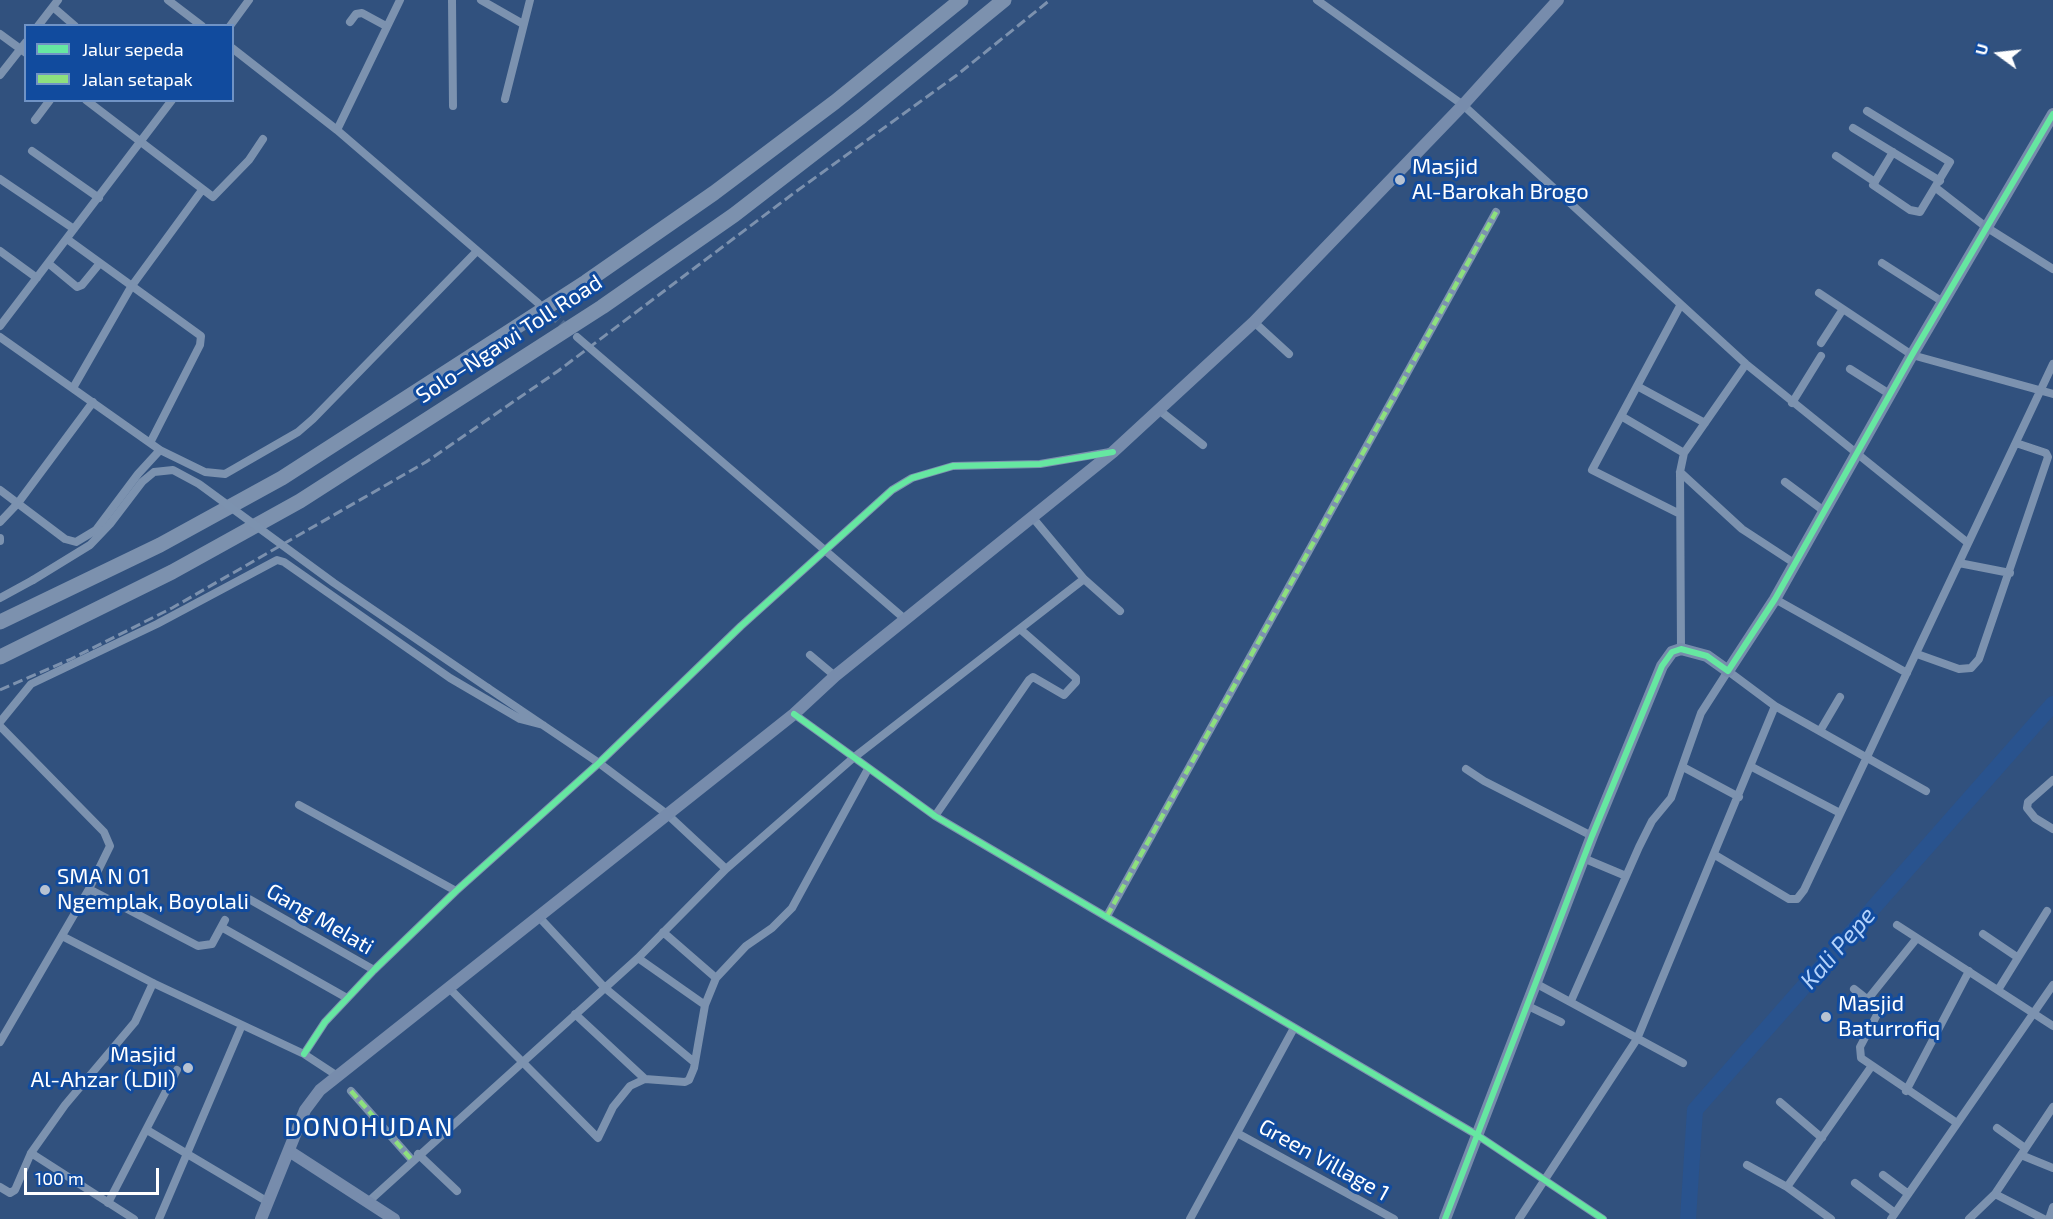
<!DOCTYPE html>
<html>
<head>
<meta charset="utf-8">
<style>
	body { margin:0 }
	#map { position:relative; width:2053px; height:1219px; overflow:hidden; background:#31517e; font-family:"Exo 2",sans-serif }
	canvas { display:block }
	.legend { position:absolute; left:24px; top:24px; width:210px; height:78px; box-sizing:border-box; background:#114b9e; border:2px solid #7093c5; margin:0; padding:8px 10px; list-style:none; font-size:18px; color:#fff }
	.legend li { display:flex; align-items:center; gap:12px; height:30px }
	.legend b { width:30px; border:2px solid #7093c5 }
	.north { position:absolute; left:1969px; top:24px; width:60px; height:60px; -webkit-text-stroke:4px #114b9e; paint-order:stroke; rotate:285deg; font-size:16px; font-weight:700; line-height:24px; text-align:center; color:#fff }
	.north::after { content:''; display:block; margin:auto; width:21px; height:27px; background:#fff; clip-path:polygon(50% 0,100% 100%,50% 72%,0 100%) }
	.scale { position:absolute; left:24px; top:1168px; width:135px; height:27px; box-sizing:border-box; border:3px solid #fff; border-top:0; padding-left:8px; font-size:18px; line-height:21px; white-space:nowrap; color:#fff; -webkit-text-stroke:4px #114b9e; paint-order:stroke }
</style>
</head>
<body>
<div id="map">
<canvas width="2053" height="1219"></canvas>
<ul class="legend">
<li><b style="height:8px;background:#66e7a1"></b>Jalur sepeda</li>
<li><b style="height:8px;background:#8de07e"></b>Jalan setapak</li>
</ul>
<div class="north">U</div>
<div class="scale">100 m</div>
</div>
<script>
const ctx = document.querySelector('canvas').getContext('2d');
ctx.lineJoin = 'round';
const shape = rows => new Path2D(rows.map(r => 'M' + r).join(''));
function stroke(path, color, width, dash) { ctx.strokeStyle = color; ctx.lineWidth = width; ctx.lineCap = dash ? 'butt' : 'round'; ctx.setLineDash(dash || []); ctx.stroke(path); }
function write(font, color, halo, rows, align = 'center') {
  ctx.font = font + ' "Exo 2",sans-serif'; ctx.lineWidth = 6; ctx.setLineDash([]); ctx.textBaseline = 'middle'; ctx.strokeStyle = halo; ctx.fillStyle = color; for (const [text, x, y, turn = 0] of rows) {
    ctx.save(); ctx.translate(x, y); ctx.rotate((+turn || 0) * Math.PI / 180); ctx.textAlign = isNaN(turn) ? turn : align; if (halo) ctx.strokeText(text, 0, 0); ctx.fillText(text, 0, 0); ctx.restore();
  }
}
stroke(shape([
	[2052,706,2053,707]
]), '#29538e', 3);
stroke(shape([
	[1688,1219,1695,1110,2053,704]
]), '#29538e', 16);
stroke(shape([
	[543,307,569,330]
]), '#506b91', 8, [8, 4]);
stroke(shape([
	[168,0,202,26],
	[452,0,453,106],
	[481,0,523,24],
	[1317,0,1463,105,1746,364,1968,543],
	[53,7,75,26],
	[350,22,356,14,362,13,386,26],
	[38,26,58,0],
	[230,26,249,0],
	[0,34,26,53],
	[232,48,337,130,538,303],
	[0,75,26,42],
	[505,99,530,0],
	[86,100,213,197,249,160,263,139],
	[1867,111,1950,162,1920,212,1910,210,1873,185,1893,152],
	[35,120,50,100],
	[1853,128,1940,181],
	[337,130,400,0],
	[32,151,99,198],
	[1836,156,1875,182],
	[0,179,74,229],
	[1936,188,1986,227,2053,269],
	[67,239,201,336,200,345,150,443],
	[0,251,37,278],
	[48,263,77,287,82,285,100,263],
	[1882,263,1943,302],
	[1819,293,1843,309],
	[1254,322,1289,354],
	[0,326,172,100],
	[0,337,160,450,205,472,225,474,298,432,313,419,477,251],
	[577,337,906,620],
	[1821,343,1843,309,1912,355,2053,394],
	[1850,369,1891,395],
	[1637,386,1705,423],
	[73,388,131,287,202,190],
	[1792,403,1821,356],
	[1159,410,1203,445],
	[1621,416,1684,453,1680,472,1681,649],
	[1684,453,1746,364],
	[1680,472,1742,529,1794,563],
	[1785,482,1824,511],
	[0,490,65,539,76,542,96,530,138,474,160,450],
	[1680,514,1592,470,1680,306],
	[1033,518,1084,579,1120,611],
	[0,522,18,503,93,402],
	[0,538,0,541],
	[1959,563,2010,573],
	[0,598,33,580],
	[1775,599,1907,673],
	[1917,654,1959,669,1971,668,1979,659,2048,457,2046,453,2016,443],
	[810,655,835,676],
	[488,688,599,763,668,815,726,869],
	[794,714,935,816,1477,1135,1603,1219],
	[0,722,31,684,157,624,277,560,284,562,450,678,520,719,543,725],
	[0,726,104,832,110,846,89,889,0,1042],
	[1820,731,1840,697],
	[1683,767,1739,797],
	[1752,767,1840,813],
	[1466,769,1484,781,1592,836],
	[2053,780,2028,802,2027,808,2035,818,2053,829],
	[299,805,456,891],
	[935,816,1029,680,1033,677,1064,695,1076,682,1076,678,1020,629],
	[1715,855,1789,899,1797,899,1804,890,2053,364],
	[1583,858,1626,876],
	[89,889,198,946,212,944,225,920],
	[249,899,374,970],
	[538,916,605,988,694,1062],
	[1107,916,1496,212],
	[1897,925,2053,1026],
	[223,928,347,998],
	[663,932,716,978],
	[1983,934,2017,957],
	[62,936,153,983,304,1054,336,1075],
	[638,958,705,1005],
	[1535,983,1683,1063],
	[448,987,598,1138,613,1107,630,1086,645,1079,685,1082,689,1080,694,1068,705,1005,716,978,746,946,772,928,792,908,868,769],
	[1854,989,1878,1008,1879,1011,1860,1047,1861,1058,1957,1123],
	[1998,990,2047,911],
	[1868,999,1917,938],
	[1571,1001,1639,847,1652,821,1671,798,1701,713,1728,671,1775,706,1926,791],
	[1526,1005,1561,1022],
	[575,1014,645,1079],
	[304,1054,325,1022,374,970,456,891,599,763,741,626,892,490,912,478,953,466,1040,464,1110,452],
	[351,1091,412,1160],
	[1906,1091,1969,971],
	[1780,1102,1822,1138],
	[1997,1128,2025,1148],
	[147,1130,268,1202],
	[1237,1133,1394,1219],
	[418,1154,457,1191],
	[2021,1155,2053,1168],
	[1747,1165,1787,1187,1831,1219],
	[1883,1175,1907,1193],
	[1855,1183,1895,1213],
	[0,1187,10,1193,15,1190,31,1153],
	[1787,1187,1871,1067],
	[1995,1194,2044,1219],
	[368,1202,638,958,726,869,852,759,1084,579],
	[108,1203,177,1070],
	[134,1219,31,1153,65,1105,135,1022,153,983],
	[159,1219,242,1025],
	[1190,1219,1294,1028],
	[1519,1219,1637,1039,1775,706],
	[1891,1219,2053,985],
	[1969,1219,1995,1194,2053,1107],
	[2049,1219,2053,1207]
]), '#7c92af', 8);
stroke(shape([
	[289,1151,394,1219],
	[261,1219,305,1110,320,1090,794,714,835,676,1113,452,1254,322,1463,105,1558,0],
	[1445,1219,1592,836,1662,666,1672,652,1681,649,1707,656,1728,671,1775,599,1912,355,2053,114]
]), '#778cac', 12);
stroke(shape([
	[0,622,160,545,282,478,586,282,714,193,835,102,961,0],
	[0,657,172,572,300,501,602,307,734,215,862,116,1004,0]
]), '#7c91ae', 15);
stroke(shape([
	[0,690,71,659,172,608,426,462,558,371,794,193,957,75,1050,0]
]), '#7c91ae', 3, [10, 4.5]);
stroke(shape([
	[33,580,90,545,110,524,142,482,154,472,173,470,199,484,334,583,488,688]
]), '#7c92af', 8);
stroke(shape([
	[1107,916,1496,212],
	[351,1091,412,1160]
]), '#8de07e', 4.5, [9, 4.5]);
stroke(shape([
	[794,714,935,816,1477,1135,1603,1219],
	[304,1054,325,1022,374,970,456,891,599,763,741,626,892,490,912,478,953,466,1040,464,1113,452],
	[1445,1219,1592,836,1662,666,1672,652,1681,649,1707,656,1728,671,1775,599,1912,355,2053,114]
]), '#66e7a1', 6);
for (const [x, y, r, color] of [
	[1400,180,6,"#b7c2d2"],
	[45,890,6,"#b7c2d2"],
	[1826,1017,6,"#b7c2d2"],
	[188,1068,6,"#b7c2d2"]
]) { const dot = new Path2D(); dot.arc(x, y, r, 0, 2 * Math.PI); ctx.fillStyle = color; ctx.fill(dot); stroke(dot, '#114b9e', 2); }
write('22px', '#fff', '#114b9e', [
	["Masjid",1412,167],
	["Al-Barokah Brogo",1412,192],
	["SMA N 01",57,877],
	["Ngemplak, Boyolali",57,902],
	["Masjid",1838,1004],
	["Baturrofiq",1838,1029],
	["Masjid",176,1055,"right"],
	["Al-Ahzar (LDII)",176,1080,"right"]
], 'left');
write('22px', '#fff', '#114b9e', [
	["Solo–Ngawi Toll Road",509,339,-33],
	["Gang Melati",320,919,30],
	["Green Village 1",1324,1160,29]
]);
write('italic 24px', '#b3d2fb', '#114b9e', [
	["Kali Pepe",1838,948,-49]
]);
ctx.letterSpacing = '1.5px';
write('26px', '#fff', '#114b9e', [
	["DONOHUDAN",369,1127]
]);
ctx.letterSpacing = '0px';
</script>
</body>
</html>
